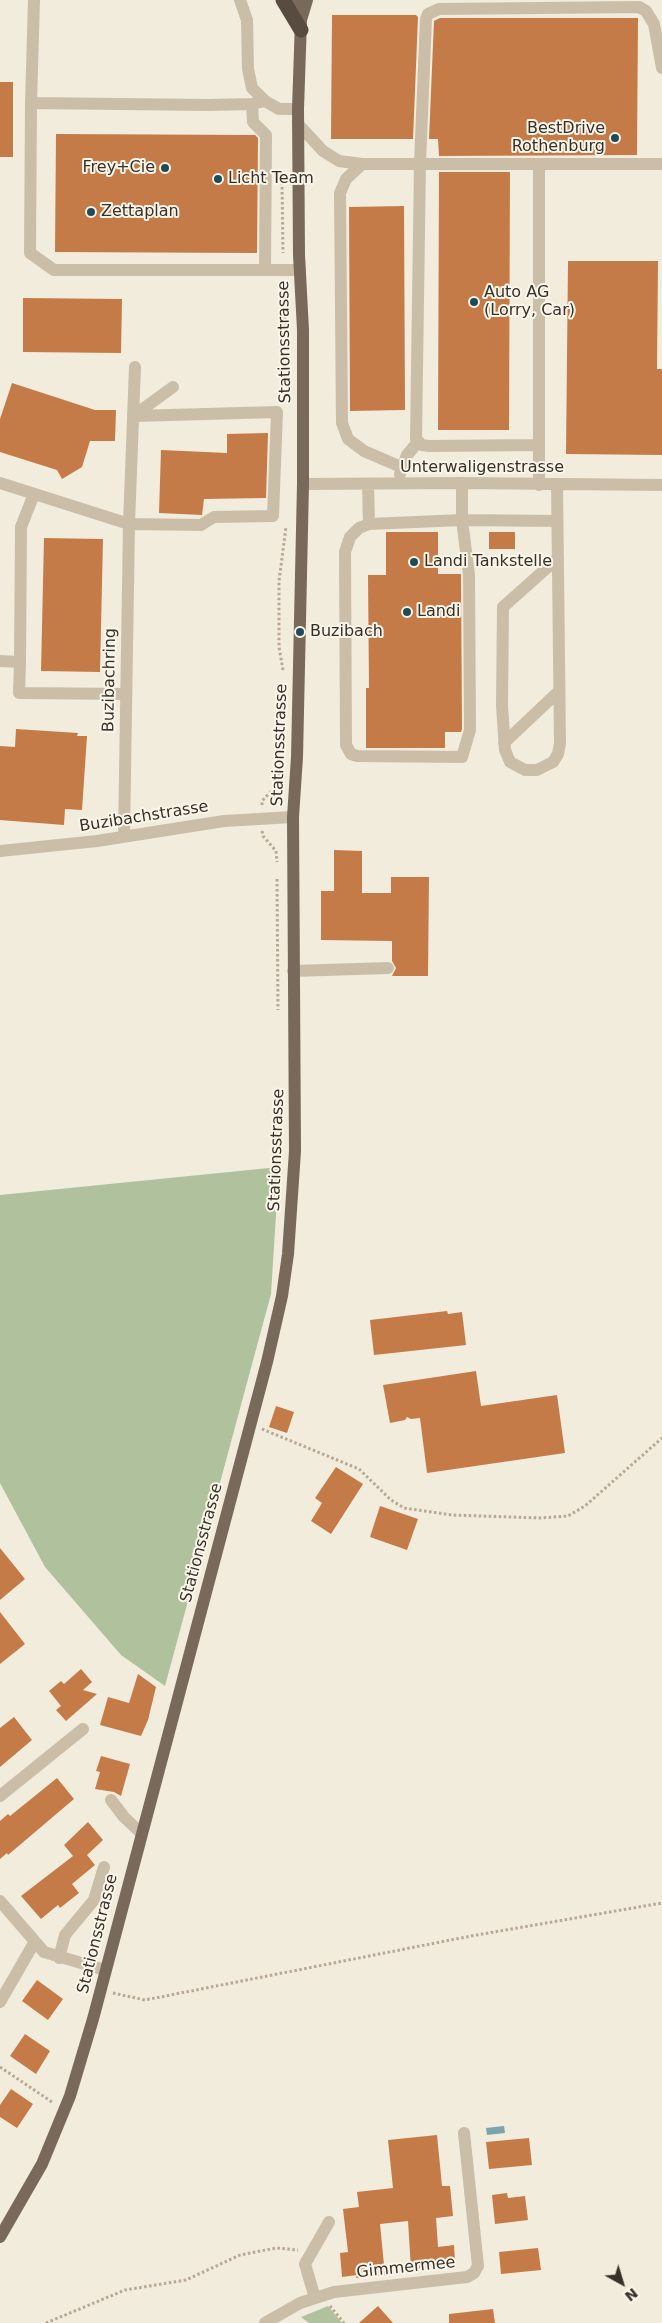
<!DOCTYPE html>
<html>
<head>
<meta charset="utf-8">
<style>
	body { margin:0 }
	#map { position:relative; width:662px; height:2323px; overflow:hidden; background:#f2ecdd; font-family:"DejaVu Sans",sans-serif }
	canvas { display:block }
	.north { position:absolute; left:597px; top:2258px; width:50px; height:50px; -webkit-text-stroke:4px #faf5e9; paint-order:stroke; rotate:141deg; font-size:14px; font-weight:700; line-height:20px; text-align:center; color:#373029 }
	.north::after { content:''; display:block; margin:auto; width:18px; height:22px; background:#373029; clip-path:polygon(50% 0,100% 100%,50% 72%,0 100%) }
</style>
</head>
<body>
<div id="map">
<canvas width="662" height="2323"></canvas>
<div class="north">N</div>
</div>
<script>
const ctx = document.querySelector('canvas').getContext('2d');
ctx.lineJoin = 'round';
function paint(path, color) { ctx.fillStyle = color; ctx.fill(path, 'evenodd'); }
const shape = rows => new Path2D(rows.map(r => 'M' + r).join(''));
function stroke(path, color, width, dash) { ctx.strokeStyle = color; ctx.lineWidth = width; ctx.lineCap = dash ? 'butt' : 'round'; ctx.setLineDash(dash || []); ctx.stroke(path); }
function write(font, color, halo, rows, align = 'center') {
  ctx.font = font + ' "DejaVu Sans",sans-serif'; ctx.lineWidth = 4; ctx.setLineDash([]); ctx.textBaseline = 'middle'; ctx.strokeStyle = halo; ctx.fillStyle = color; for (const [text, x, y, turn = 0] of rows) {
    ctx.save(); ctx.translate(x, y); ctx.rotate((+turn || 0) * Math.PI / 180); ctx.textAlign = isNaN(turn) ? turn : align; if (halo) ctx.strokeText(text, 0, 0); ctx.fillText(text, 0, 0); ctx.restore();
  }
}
paint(shape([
	[279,1167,271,1294,165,1686,121,1655,45,1567,0,1483,0,1195],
	[328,2306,342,2323,309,2323,301,2317]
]), '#afc19d');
paint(shape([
	[504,2126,505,2133,487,2135,486,2128]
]), '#7ca4af');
paint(shape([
	[332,15,416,15,418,17,413,139,331,139],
	[440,18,638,18,637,155,439,156,438,139,429,139,434,21],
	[0,82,13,82,13,157,0,157],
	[56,134,255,135,258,138,257,253,55,252],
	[439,172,510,172,509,430,438,430],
	[404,206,405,410,350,411,349,207],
	[568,261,658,261,657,369,662,369,662,455,566,454],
	[23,298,122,299,121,353,23,352],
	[12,383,95,410,116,410,115,441,90,441,82,467,62,479,57,470,0,452,0,419],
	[268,433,266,498,204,499,202,515,159,513,161,450,227,453,227,434],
	[386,532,438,532,438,574,461,574,462,729,461,732,445,732,445,748,366,748,366,688,369,688,368,575,386,575],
	[489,532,515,532,515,549,489,549],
	[44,538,103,539,100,672,41,671],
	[16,729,78,733,77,736,87,736,82,810,65,809,64,825,0,820,0,746,15,747],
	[334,850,362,851,362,893,391,893,391,877,429,877,428,976,392,976,396,968,392,961,392,941,321,940,321,891,334,891],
	[447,1311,448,1314,462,1312,466,1345,374,1355,370,1320],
	[476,1371,481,1406,557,1395,565,1453,427,1473,420,1418,411,1419,407,1417,405,1420,390,1423,383,1385],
	[276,1406,294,1412,287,1433,269,1427],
	[336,1467,363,1484,331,1534,311,1521,322,1503,315,1498],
	[380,1506,418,1519,407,1550,370,1537],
	[0,1548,25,1579,0,1600],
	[0,1612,25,1644,0,1664],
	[81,1669,92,1682,83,1690,97,1694,66,1721,56,1710,61,1706,49,1691,61,1681,64,1684],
	[138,1674,156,1687,148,1720,141,1736,100,1725,108,1697,129,1703],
	[14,1717,32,1740,0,1767,0,1728],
	[101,1756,130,1764,121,1796,114,1792,95,1789,100,1772,96,1771],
	[57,1778,74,1799,8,1855,7,1853,0,1859,0,1821,8,1814,10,1816],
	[88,1822,103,1840,87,1855,95,1865,72,1884,79,1893,60,1908,58,1905,41,1919,21,1896,73,1856,64,1845],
	[37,1980,63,1999,48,2020,22,2001],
	[25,2034,50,2051,36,2074,10,2056],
	[11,2089,33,2104,17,2128,0,2117,0,2105],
	[437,2135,442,2186,450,2186,453,2216,436,2218,438,2247,454,2245,455,2262,448,2262,448,2266,411,2269,408,2221,380,2224,385,2275,356,2278,357,2275,342,2277,340,2253,348,2252,343,2209,359,2207,357,2192,393,2188,388,2140],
	[529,2138,532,2165,489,2169,486,2142],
	[507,2193,508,2198,525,2196,528,2220,495,2224,492,2195],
	[538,2248,541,2270,501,2274,499,2252],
	[378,2306,393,2323,359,2323],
	[493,2309,495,2323,449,2323,449,2314]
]), '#c57b48');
stroke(shape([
	[282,182,283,253],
	[284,282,287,383],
	[283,670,279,647,279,581,286,527],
	[262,805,262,801,277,785,280,771],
	[262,831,263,836,276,851,277,862],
	[277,879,278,1010],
	[262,1429,359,1469,391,1500,404,1508,452,1515,540,1518,568,1516,585,1506,662,1438],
	[113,1993,145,2000,471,1936,662,1903],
	[0,2067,52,2102],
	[330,2306,344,2323],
	[46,2323,125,2290,186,2280,240,2255,276,2248,298,2250]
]), '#b6a893', 3, [2.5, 2.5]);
stroke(shape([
	[240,0,247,20,248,69,252,88,265,101,279,109,298,109],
	[265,101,252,104,208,105,31,103,30,253,54,270,300,270],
	[31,103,34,0],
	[252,104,253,122,266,135,265,270],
	[298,124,323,151,339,161,362,164,662,164],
	[362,164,346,179,340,193,342,423,348,439,364,451,401,467],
	[539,164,539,485],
	[133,416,173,387],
	[539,445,429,446,422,445,416,439,420,163,426,19,428,14,439,9,639,7,646,11,654,24,662,68],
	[400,474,407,455,418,442],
	[0,483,129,524,201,525,214,517,273,516,277,412,133,416],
	[303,484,462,483,662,485],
	[368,484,369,524,359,528,350,537,345,552,346,745,351,754,357,756,462,757,470,730,469,575,462,520,557,521],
	[557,484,560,743,558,754,553,762,537,770,525,770,510,762,505,750,502,705,503,607,558,558],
	[369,524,462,520,462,483],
	[0,661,20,662,21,527,34,494],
	[20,662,19,693,126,694],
	[504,743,559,691],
	[124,836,129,524,135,367],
	[0,851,97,841,224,821,293,817],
	[293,971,388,968],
	[0,1796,83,1729],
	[111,1800,124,1817,141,1833],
	[0,1901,44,1952,105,1970],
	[59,1958,65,1935,94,1900,104,1867],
	[0,2002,34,1943],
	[315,2298,305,2264,329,2222],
	[265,2323,300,2303,334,2292,467,2277,474,2273,478,2266,464,2133]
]), '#cabea8', 12);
stroke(shape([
	[295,0,301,20],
	[0,2237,42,2164,70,2096,93,2019,267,1362,282,1296,288,1254,295,1151,293,817,297,757,303,484,303,330,299,255,298,109,301,20,307,0]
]), '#79695a', 12);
stroke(shape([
	[283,0,301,30]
]), '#584b40', 15);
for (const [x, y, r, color] of [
	[615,138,5,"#1e4b59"],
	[165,168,5,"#1e4b59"],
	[218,179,5,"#1e4b59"],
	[91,212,5,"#1e4b59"],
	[474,302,5,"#1e4b59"],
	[414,562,5,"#1e4b59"],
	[407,612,5,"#1e4b59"],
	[300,632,5,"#1e4b59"]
]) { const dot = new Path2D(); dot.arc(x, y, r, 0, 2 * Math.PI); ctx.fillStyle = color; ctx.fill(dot); stroke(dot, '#faf5e9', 2); }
write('16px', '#373029', '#faf5e9', [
	["BestDrive",605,129,"right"],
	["Rothenburg",605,147,"right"],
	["Frey+Cie",155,168,"right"],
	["Licht Team",228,179],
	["Zettaplan",101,212],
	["Auto AG",484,293],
	["(Lorry, Car)",484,311],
	["Landi Tankstelle",424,562],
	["Landi",417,612],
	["Buzibach",310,632]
], 'left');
write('16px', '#373029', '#faf5e9', [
	["Stationsstrasse",285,342,-91],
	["Unterwaligenstrasse",482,468],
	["Buzibachring",110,680,-89],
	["Stationsstrasse",280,745,-88],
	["Buzibachstrasse",144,817,-9],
	["Stationsstrasse",277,1150,-88],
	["Stationsstrasse",202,1543,-75],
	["Stationsstrasse",98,1934,-76],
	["Gimmermee",406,2268,-6]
]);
</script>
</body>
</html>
